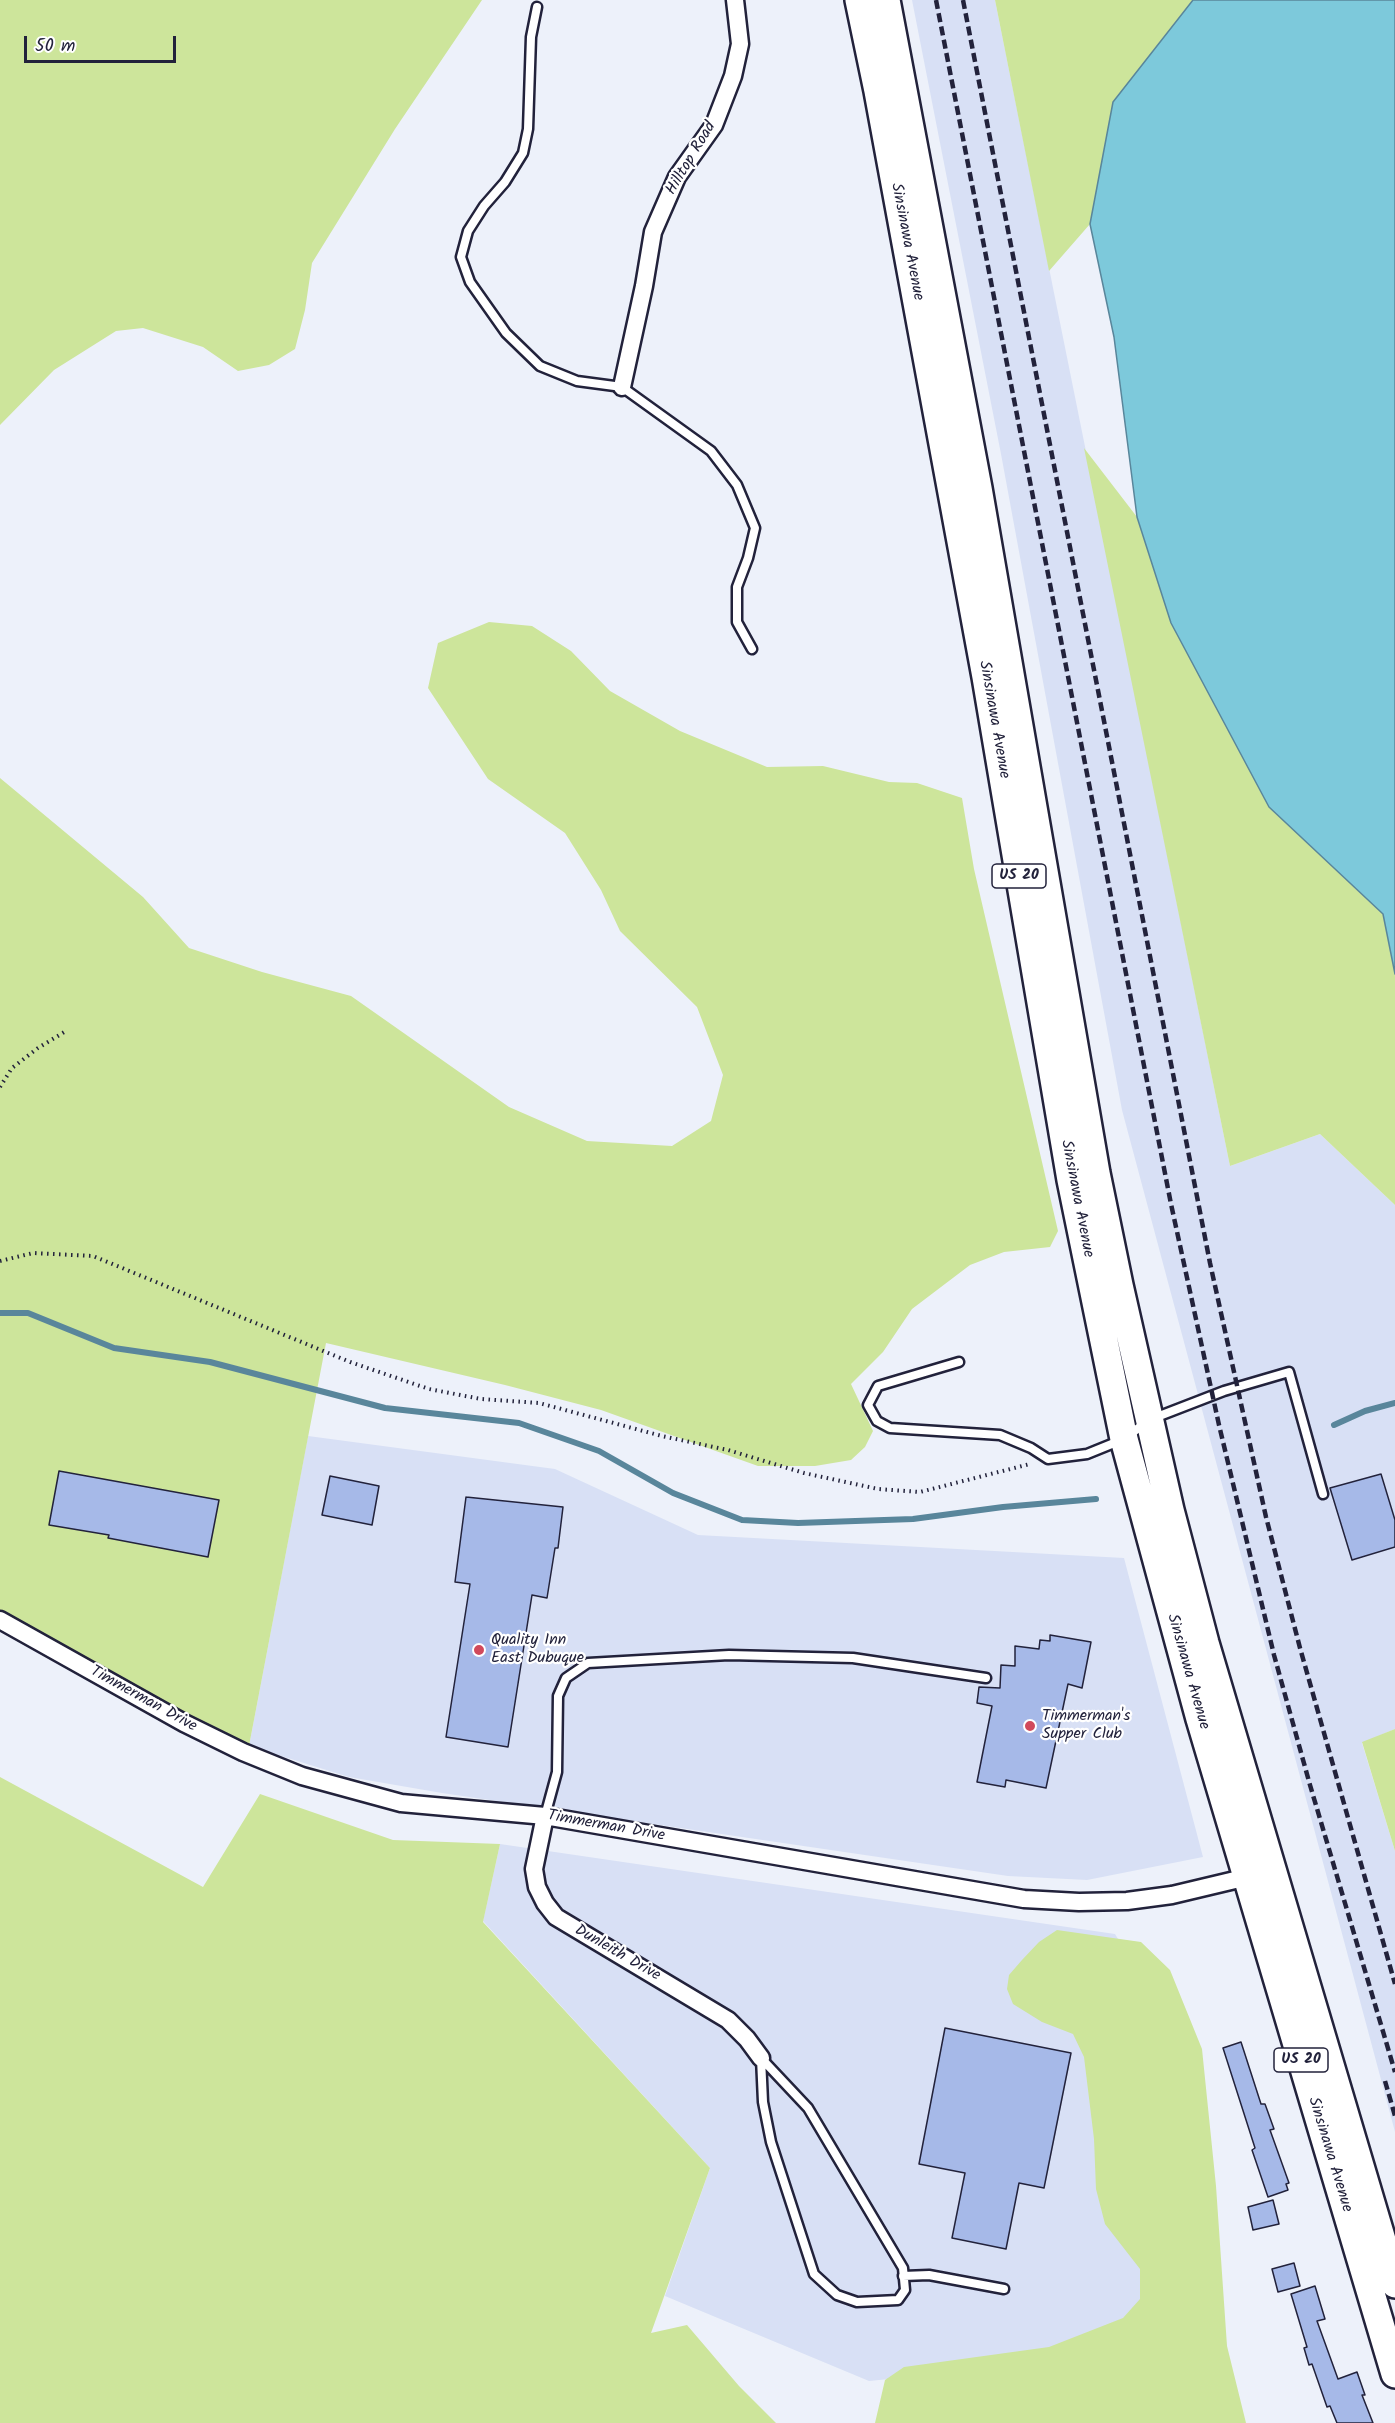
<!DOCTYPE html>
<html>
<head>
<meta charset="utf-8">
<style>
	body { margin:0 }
	#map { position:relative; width:1395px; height:2423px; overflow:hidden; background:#edf1fa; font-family:Kalam,sans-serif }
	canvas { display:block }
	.scale { position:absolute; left:24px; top:36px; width:152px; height:27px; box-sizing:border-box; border:3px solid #22223b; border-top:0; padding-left:8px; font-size:18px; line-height:21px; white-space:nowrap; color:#22223b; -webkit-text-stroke:4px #fff; paint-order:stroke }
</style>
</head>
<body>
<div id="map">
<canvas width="1395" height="2423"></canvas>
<div class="scale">50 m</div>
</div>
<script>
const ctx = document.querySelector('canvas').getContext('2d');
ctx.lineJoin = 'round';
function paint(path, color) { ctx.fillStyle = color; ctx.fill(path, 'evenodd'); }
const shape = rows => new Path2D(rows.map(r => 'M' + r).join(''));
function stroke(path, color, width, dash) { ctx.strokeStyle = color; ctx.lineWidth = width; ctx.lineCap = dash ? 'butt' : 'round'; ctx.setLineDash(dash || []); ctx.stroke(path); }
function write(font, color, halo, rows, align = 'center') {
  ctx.font = font + ' Kalam,sans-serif'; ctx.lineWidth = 4.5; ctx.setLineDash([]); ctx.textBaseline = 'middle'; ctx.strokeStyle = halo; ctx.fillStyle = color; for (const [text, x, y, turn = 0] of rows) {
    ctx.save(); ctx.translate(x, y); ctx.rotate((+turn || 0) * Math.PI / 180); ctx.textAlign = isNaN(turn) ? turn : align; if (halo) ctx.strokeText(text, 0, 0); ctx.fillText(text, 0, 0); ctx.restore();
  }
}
paint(shape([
	[912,0,995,0,1230,1166,1320,1134,1395,1205,1395,1729,1362,1743,1395,1851,1395,2132,1122,1110,1001,454],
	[308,1436,555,1469,698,1535,1124,1558,1203,1857,1087,1880,1008,1876,442,1793,349,1777,249,1746],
	[500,1844,1115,1934,1157,2003,1227,2346,869,2381,665,2296,710,2168,483,1921]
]), '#d8e0f5');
paint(shape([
	[0,0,482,0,395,129,312,263,305,310,295,349,269,365,238,371,203,347,143,328,116,331,54,370,0,425],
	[995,0,1193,0,1113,102,1090,224,1049,271],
	[1084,448,1137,517,1171,623,1269,807,1383,914,1395,974,1395,1205,1320,1134,1230,1166],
	[489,622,532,626,571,651,610,691,680,731,767,767,823,766,889,782,917,783,962,798,974,869,1058,1231,1050,1247,1004,1252,970,1265,912,1309,883,1352,851,1384,873,1431,865,1447,851,1460,815,1466,758,1466,601,1410,505,1385,326,1343,249,1746,180,1712,0,1611,0,778,143,897,189,948,262,972,351,996,509,1107,587,1141,672,1146,711,1121,723,1075,697,1007,620,931,601,890,565,833,488,779,428,688,438,643],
	[1395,1729,1395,1851,1362,1742],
	[0,1777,203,1887,260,1794,393,1840,500,1844,483,1922,710,2168,651,2333,687,2325,739,2386,776,2423,0,2423],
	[1057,1930,1141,1942,1170,1970,1202,2049,1216,2186,1227,2346,1246,2423,875,2423,885,2380,904,2367,1049,2347,1123,2318,1140,2299,1140,2269,1105,2224,1096,2189,1094,2139,1084,2057,1073,2034,1042,2022,1013,2004,1007,1989,1009,1975,1022,1960,1039,1942]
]), '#cde59b');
const water = shape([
	[1193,0,1395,0,1395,974,1383,914,1269,807,1171,623,1137,517,1114,337,1090,224,1113,102,1193,0]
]);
paint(water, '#7dc9db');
stroke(water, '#59869b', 1.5);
stroke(shape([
	[0,1313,28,1313,114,1348,210,1362,385,1408,519,1423,599,1451,673,1493,742,1520,798,1523,913,1519,1003,1507,1096,1499],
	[1334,1425,1365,1411,1395,1403]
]), '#59869b', 6);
const building = shape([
	[59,1471,219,1500,208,1557,108,1538,109,1535,49,1525,59,1471],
	[1381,1474,1395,1520,1395,1547,1352,1560,1330,1488,1381,1474],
	[330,1476,379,1486,372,1525,322,1515,330,1476],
	[466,1497,563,1507,558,1548,555,1548,547,1598,532,1595,508,1747,446,1737,470,1584,455,1582,466,1497],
	[1050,1635,1091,1642,1082,1688,1068,1684,1046,1788,1006,1780,1005,1787,977,1782,992,1706,977,1703,979,1687,1000,1688,1001,1665,1015,1666,1015,1646,1039,1649,1040,1640,1050,1641,1050,1635],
	[945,2028,1071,2053,1044,2188,1019,2183,1006,2249,952,2238,965,2173,919,2164,945,2028],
	[1241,2042,1261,2104,1265,2104,1274,2129,1270,2130,1289,2183,1286,2184,1288,2190,1268,2197,1252,2150,1255,2148,1223,2048,1241,2042],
	[1273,2200,1279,2224,1253,2230,1248,2207,1273,2200],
	[1294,2263,1300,2286,1278,2292,1272,2269,1294,2263],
	[1315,2286,1325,2319,1317,2321,1338,2379,1357,2372,1365,2395,1362,2395,1373,2423,1337,2423,1330,2406,1327,2407,1312,2364,1309,2365,1304,2348,1307,2347,1291,2294,1315,2286]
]);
paint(building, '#a6b9e8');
stroke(building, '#22223b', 1.5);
const service = shape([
	[537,7,531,37,528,129,523,153,505,182,484,206,468,231,461,257,470,282,506,333,540,366,577,381,622,387,711,451,737,485,755,528,748,558,737,587,737,622,752,649],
	[959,1362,878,1386,868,1405,877,1421,890,1428,1000,1435,1031,1448,1048,1459,1087,1454,1124,1439,1149,1420,1224,1391,1289,1372,1323,1494],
	[545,1816,557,1772,558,1696,566,1678,588,1663,729,1655,853,1658,986,1678],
	[761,2058,808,2108,903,2268,905,2290,898,2300,857,2302,837,2295,814,2274,771,2142,763,2102,761,2058],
	[903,2276,929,2275,1004,2289]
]);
const minor = shape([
	[622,387,644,286,653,232,677,177,714,125,733,76,740,44,735,0],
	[0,1620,184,1723,243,1752,302,1776,401,1803,545,1816,1024,1899,1079,1902,1127,1901,1172,1895,1256,1875],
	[545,1816,534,1869,537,1887,545,1903,556,1917,728,2020,747,2039,761,2058]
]);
const trunk = shape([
	[859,0,878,91,986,677,1071,1180,1124,1439,1200,1719,1395,2374],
	[886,0,978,488,1096,1173,1119,1285,1170,1510,1205,1643,1395,2284]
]);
stroke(service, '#22223b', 13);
stroke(minor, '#22223b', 21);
stroke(trunk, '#22223b', 32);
stroke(shape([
	[0,1087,12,1068,38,1048,66,1031],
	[0,1261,33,1253,93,1256,350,1362,429,1389,481,1399,539,1403,662,1436,728,1450,804,1473,878,1489,920,1492,1030,1464]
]), '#22223b', 4, [1.5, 4.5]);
stroke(service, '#fff', 8);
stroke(minor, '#fff', 16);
stroke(trunk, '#fff', 27);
stroke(shape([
	[936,0,1171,1204,1219,1425,1274,1655,1310,1785,1395,2072],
	[963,0,1210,1263,1266,1517,1300,1648,1395,1984],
	[1385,2081,1395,2116]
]), '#22223b', 4.5, [9, 4.5]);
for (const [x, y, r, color] of [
	[479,1650,6,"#d1495b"],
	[1030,1726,6,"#d1495b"]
]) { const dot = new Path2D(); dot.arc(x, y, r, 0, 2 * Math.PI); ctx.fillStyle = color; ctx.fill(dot); stroke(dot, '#fff', 2); }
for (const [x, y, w] of [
	[1019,876,54],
	[1301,2060,54]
]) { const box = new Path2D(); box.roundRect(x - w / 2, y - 12, w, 24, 4.5); ctx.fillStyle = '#fff'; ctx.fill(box); stroke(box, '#22223b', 1.5); }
write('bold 15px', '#22223b', null, [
	["US 20",1019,876],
	["US 20",1301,2060]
]);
write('16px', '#22223b', '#fff', [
	["Hilltop Road",692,159,-59],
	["Sinsinawa Avenue",906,242,79],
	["Sinsinawa Avenue",993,720,80],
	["Sinsinawa Avenue",1076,1199,79],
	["Sinsinawa Avenue",1187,1672,74],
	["Timmerman Drive",143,1700,29],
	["Timmerman Drive",606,1827,10],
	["Dunleith Drive",617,1954,30],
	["Sinsinawa Avenue",1329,2155,73]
]);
write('16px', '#22223b', '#fff', [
	["Quality Inn",491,1641],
	["East Dubuque",491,1659],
	["Timmerman's",1042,1717],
	["Supper Club",1042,1735]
], 'left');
</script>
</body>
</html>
